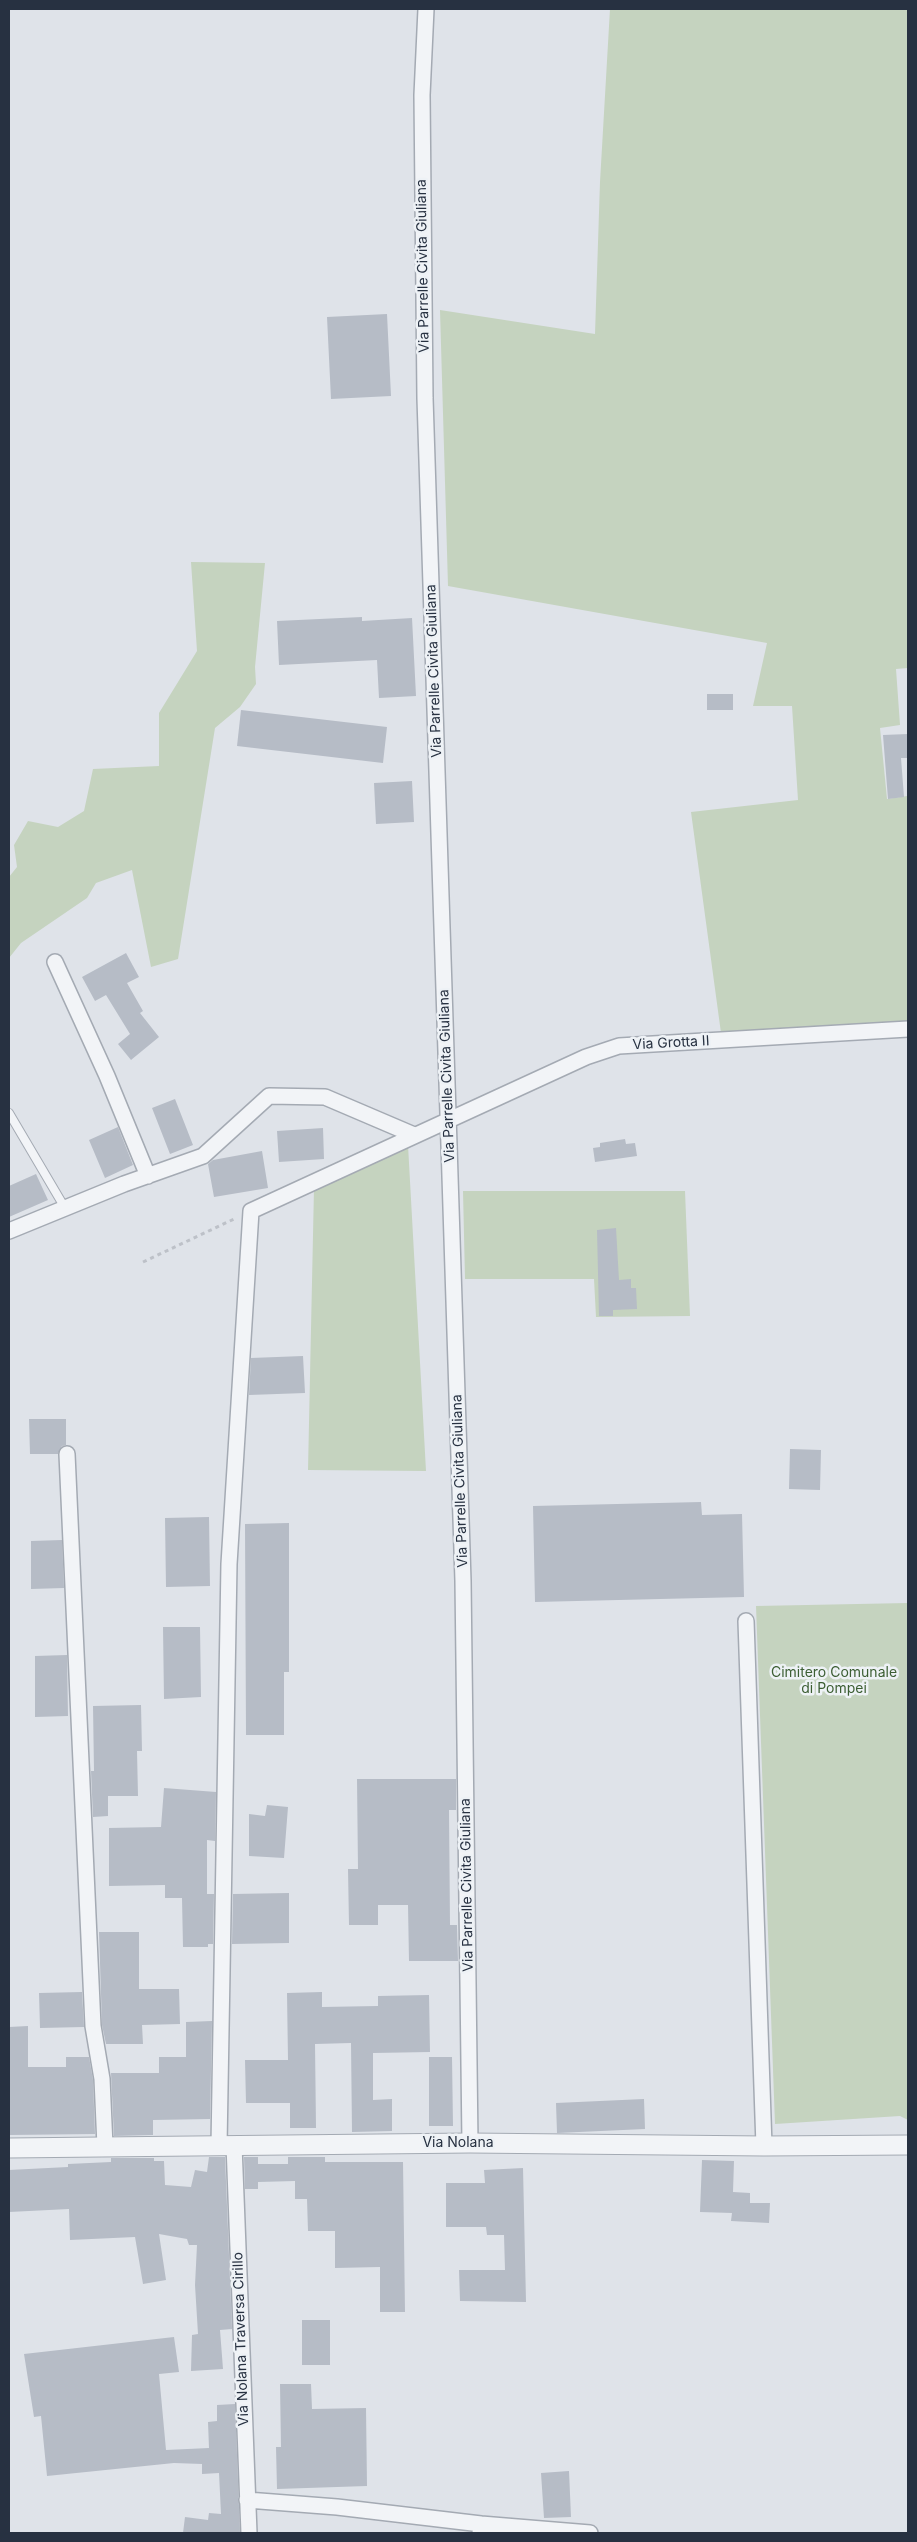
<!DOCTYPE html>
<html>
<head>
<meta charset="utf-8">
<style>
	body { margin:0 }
	#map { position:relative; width:917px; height:2542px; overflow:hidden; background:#dfe3e9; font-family:Inter,sans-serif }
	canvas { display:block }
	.frame { position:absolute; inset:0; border:10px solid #273141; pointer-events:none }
</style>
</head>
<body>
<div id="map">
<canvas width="917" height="2542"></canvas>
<div class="frame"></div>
</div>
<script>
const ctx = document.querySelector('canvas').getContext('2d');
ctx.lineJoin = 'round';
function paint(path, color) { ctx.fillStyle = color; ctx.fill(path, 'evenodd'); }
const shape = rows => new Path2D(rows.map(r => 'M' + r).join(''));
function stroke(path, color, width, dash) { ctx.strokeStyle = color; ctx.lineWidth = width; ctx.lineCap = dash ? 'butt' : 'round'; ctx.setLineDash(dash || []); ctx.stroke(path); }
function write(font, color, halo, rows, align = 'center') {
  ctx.font = font + ' Inter,sans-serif'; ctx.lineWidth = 5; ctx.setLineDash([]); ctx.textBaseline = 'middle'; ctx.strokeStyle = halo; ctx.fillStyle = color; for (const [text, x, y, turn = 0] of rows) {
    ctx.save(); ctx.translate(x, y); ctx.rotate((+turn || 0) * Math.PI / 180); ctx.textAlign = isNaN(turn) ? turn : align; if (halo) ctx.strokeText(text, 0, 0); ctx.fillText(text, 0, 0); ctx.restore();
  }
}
paint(shape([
	[610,9,908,9,908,668,896,669,900,725,880,728,887,799,907,796,908,1021,721,1033,691,812,798,800,792,706,753,706,767,643,448,586,440,310,595,334,600,182],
	[191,562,265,563,255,667,256,684,240,707,215,728,178,959,151,967,132,870,96,883,87,898,21,943,9,958,9,877,17,867,14,845,28,821,58,827,84,811,93,769,159,766,159,713,197,651],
	[408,1145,426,1471,308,1470,314,1188],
	[463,1191,685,1191,690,1316,596,1317,594,1279,465,1279],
	[908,1603,908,2120,900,2116,775,2124,756,1606]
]), '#c5d3bf');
paint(shape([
	[387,314,391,396,331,399,327,317],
	[362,617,362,621,412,618,416,696,379,698,377,660,279,665,277,621],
	[707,694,733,694,733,710,707,710],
	[241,710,387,727,383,763,237,746],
	[908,734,908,758,901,758,904,797,888,799,883,735],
	[412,781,414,822,376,824,374,783],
	[126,953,139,977,127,983,143,1011,140,1013,159,1037,131,1060,118,1044,130,1034,106,995,95,1001,82,977],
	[175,1099,193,1145,170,1154,152,1108],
	[118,1127,133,1165,105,1178,89,1140],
	[323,1128,324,1159,279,1162,277,1131],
	[625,1139,626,1144,635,1143,637,1156,595,1162,593,1148,600,1147,600,1143],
	[262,1151,268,1188,214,1197,208,1164,213,1160],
	[36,1174,48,1200,9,1217,9,1186],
	[616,1228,619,1280,631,1279,631,1288,636,1288,637,1309,613,1310,613,1316,599,1316,597,1230],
	[303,1356,305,1393,249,1395,251,1358],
	[29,1419,66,1419,66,1445,62,1446,58,1454,30,1454],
	[790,1449,821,1450,820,1490,789,1489],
	[701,1502,702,1515,742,1514,744,1597,535,1602,533,1506],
	[209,1517,210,1586,166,1587,165,1518],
	[289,1523,289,1672,284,1672,284,1735,246,1735,245,1524],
	[62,1540,64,1588,31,1589,31,1541],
	[163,1627,200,1627,201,1697,164,1699],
	[67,1655,68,1716,35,1717,35,1656],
	[141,1705,142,1751,137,1751,138,1796,108,1796,108,1816,93,1817,91,1771,94,1771,93,1706],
	[357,1779,456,1779,456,1810,449,1810,450,1925,457,1925,458,1961,409,1961,408,1905,378,1905,378,1925,349,1925,348,1869,358,1869],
	[164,1788,216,1792,215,1841,207,1840,207,1894,214,1894,213,1944,208,1944,208,1947,183,1947,182,1898,165,1898,165,1885,109,1886,109,1828,161,1827],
	[267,1805,288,1807,284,1858,249,1856,249,1814,265,1816],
	[289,1893,289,1943,232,1944,233,1894],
	[99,1932,139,1932,139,1989,179,1989,180,2024,142,2025,143,2044,106,2044,102,2025],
	[82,1992,84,2027,40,2028,39,1993],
	[322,1992,322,2007,378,2006,378,1996,429,1995,430,2052,373,2053,373,2100,392,2099,392,2131,352,2132,351,2043,315,2044,316,2128,290,2128,290,2103,246,2103,245,2060,288,2060,287,1993],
	[212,2021,210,2119,153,2120,153,2135,114,2136,111,2073,159,2073,159,2057,186,2057,186,2022],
	[28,2026,28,2067,66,2067,66,2057,89,2057,93,2080,95,2134,9,2135,9,2027],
	[429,2057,452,2057,453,2126,429,2126],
	[644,2099,645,2129,557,2133,556,2103],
	[209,2157,225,2157,232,2329,220,2330,223,2369,191,2371,192,2335,198,2334,195,2285,197,2245,189,2245,187,2239,159,2234,166,2280,143,2284,135,2237,70,2240,69,2209,9,2212,9,2170,68,2167,68,2164,111,2162,111,2158,154,2158,154,2161,164,2161,165,2185,191,2187,195,2170,207,2172],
	[244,2157,258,2157,258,2164,288,2164,288,2157,325,2157,325,2162,403,2162,405,2312,380,2312,380,2267,335,2268,335,2231,308,2231,307,2199,295,2199,295,2181,258,2182,258,2189,245,2189],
	[702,2160,734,2161,733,2192,750,2193,750,2203,770,2203,769,2223,731,2221,732,2213,700,2212],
	[523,2168,526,2302,460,2301,459,2270,505,2270,504,2235,487,2235,486,2227,446,2227,446,2183,485,2183,484,2170],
	[302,2320,330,2320,330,2365,302,2365],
	[174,2337,179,2372,159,2374,166,2450,209,2448,208,2422,217,2421,217,2405,235,2404,240,2533,183,2533,185,2517,208,2520,209,2513,221,2514,219,2473,202,2474,202,2464,174,2463,47,2476,41,2416,34,2417,24,2354],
	[280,2384,311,2384,312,2409,366,2408,367,2486,277,2489,276,2447,281,2447],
	[569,2471,571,2517,544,2518,541,2473]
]), '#b6bcc6');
const service = shape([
	[9,1113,65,1208]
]);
const minor = shape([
	[426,9,422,95,425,398,463,1581,470,2143],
	[55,962,107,1076,148,1176],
	[9,1231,124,1184,203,1156,269,1096,325,1097,414,1135],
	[67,1454,93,2026,102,2079,105,2146],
	[746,1621,764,2146],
	[219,2145,229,1564,251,1211,586,1057,619,1046,908,1029],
	[234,2145,249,2533],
	[247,2500,337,2507,481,2524,480,2533],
	[481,2524,590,2533]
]);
const tertiary = shape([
	[9,2148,470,2143,764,2146,908,2145]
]);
stroke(service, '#a4aab3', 10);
stroke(minor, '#a4aab3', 18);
stroke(tertiary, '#a4aab3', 21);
stroke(shape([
	[143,1262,234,1219]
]), '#bdc1c8', 3, [4, 4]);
stroke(service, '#f2f4f7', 8);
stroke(minor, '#f2f4f7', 15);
stroke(tertiary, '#f2f4f7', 19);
write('14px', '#273141', '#eef2f6', [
	["Via Parrelle Civita Giuliana",423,266,-91],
	["Via Parrelle Civita Giuliana",434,671,-92],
	["Via Grotta II",671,1043,-3],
	["Via Parrelle Civita Giuliana",447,1076,-92],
	["Via Parrelle Civita Giuliana",460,1481,-92],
	["Via Parrelle Civita Giuliana",467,1885,-91],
	["Via Nolana",458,2143],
	["Via Nolana Traversa Cirillo",241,2339,-92]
]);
write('14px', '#3c5e33', '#eef2f6', [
	["Cimitero Comunale",834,1673],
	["di Pompei",834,1689]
]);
</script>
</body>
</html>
